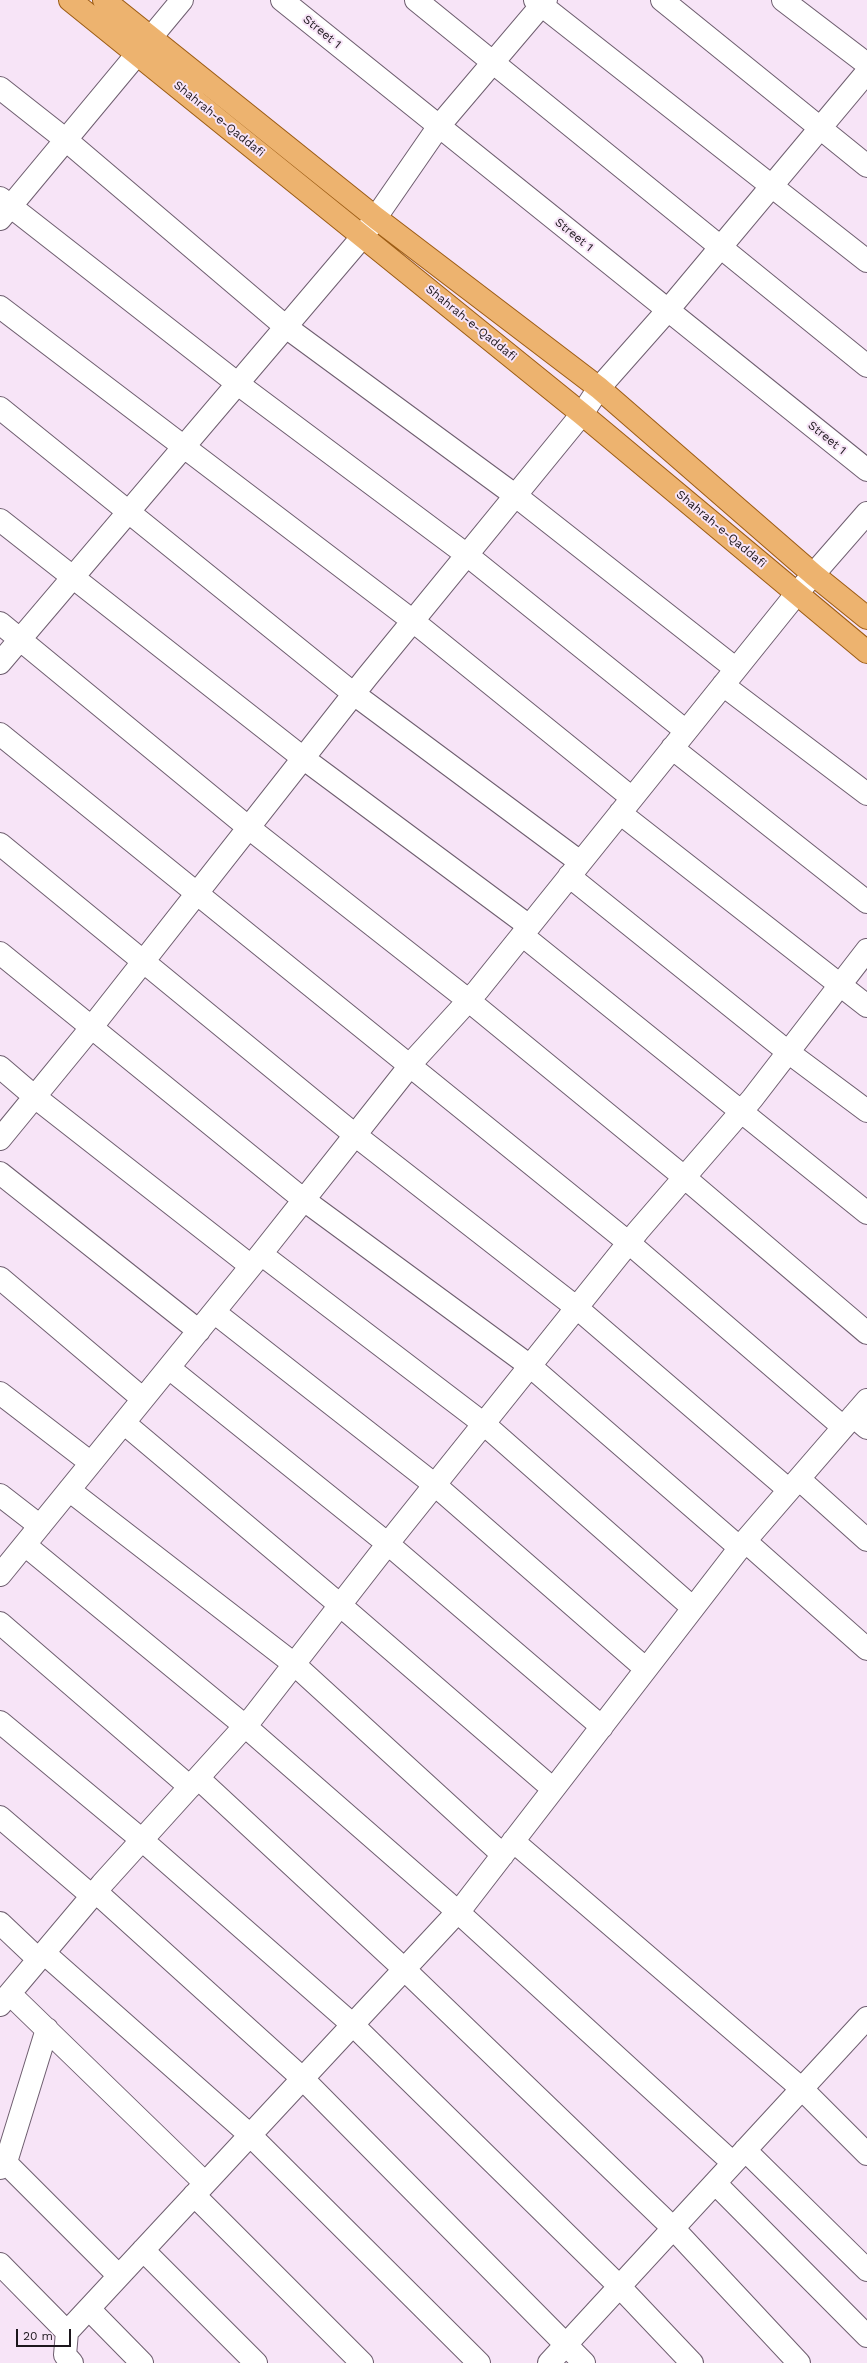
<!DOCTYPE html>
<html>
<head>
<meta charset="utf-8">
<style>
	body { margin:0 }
	#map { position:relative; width:867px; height:2363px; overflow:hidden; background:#f7e4f7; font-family:"Work Sans",sans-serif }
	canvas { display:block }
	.scale { position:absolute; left:16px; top:2329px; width:55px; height:18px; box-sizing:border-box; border:2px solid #1c161c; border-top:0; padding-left:5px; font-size:12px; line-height:14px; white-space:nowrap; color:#1c161c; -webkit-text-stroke:3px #f7e4f7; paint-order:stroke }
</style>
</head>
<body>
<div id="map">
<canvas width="867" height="2363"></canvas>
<div class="scale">20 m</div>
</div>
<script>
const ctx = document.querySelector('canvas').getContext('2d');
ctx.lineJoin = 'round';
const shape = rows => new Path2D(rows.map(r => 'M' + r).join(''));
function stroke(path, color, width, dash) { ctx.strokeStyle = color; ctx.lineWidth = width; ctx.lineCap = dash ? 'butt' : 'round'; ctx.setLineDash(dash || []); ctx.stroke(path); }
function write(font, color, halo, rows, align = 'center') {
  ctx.font = font + ' "Work Sans",sans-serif'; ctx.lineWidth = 4; ctx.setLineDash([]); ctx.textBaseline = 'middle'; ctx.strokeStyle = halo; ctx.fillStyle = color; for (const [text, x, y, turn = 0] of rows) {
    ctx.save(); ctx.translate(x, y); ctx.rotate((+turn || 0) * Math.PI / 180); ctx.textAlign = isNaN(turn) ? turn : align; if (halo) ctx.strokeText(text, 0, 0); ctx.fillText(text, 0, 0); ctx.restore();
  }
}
const minor = shape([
	[282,0,867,470],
	[416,0,867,366],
	[535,0,867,261],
	[662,0,867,166],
	[783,0,867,64],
	[0,88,66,140,286,327,516,496,736,669],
	[0,198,238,384,467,555,686,731],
	[0,219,182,0],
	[0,307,413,621,632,798],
	[0,408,354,694,580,862],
	[0,520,303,758,529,926],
	[0,623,249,828,468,1000,684,1177,867,1333],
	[0,663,363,236,439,126,546,0],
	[723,685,867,794],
	[0,734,629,1243,843,1427],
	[672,748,867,902],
	[620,813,867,1006],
	[0,844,355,1135,577,1308,789,1490],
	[569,876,788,1052,867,1111],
	[522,935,867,1213],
	[0,953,304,1200,530,1366,740,1548],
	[0,1067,35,1097,251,1266],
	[0,1139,91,1028,367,677,582,414,599,388,668,310,867,72],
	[0,1173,199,1331],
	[261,1254,484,1424,693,1608],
	[0,1278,143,1399],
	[214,1312,435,1485,646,1669],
	[169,1368,388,1544,602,1727],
	[0,1393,91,1463],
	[853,1416,867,1428],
	[124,1423,340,1605,553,1789],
	[799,1479,867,1540],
	[69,1490,294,1664,503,1855],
	[0,1495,40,1526],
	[745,1541,867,1649],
	[25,1545,245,1726,458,1912,733,2163],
	[0,1575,261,1254,416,1058,478,990,798,592,867,513],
	[0,1623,190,1787],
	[0,1722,142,1840,353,2025,619,2286,692,2363],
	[198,1778,404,1969,673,2228,799,2363],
	[0,1817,92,1896],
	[513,1841,802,2089,867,2154],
	[95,1891,302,2078,584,2363],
	[0,1923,38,1959],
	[44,1953,250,2135,479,2363],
	[10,1994,205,2183],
	[0,2005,102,1884,253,1717,393,1537,638,1231,752,1099,867,950],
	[745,2150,867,2270],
	[0,2157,119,2276],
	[0,2168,6,2162,47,2029],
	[715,2183,867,2336],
	[194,2195,362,2363],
	[143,2250,256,2363],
	[0,2264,67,2332,65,2355,72,2363],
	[89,2309,142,2363],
	[67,2332,464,1905,745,1541,867,1400],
	[549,2363,867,2018]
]);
const major = shape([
	[70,0,582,414,867,652],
	[104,0,376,218,599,388,814,575,867,618]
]);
stroke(minor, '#6e5e6f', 24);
stroke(major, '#9c5c14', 24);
stroke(minor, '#fff', 22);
stroke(major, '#edb36f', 22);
write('12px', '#1c161c', '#f7e4f7', [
	["Street 1",322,32,39],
	["Shahrah-e-Qaddafi",219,119,39],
	["Street 1",574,235,39],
	["Shahrah-e-Qaddafi",471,323,39],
	["Street 1",827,438,39],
	["Shahrah-e-Qaddafi",721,529,40]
]);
</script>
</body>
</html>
